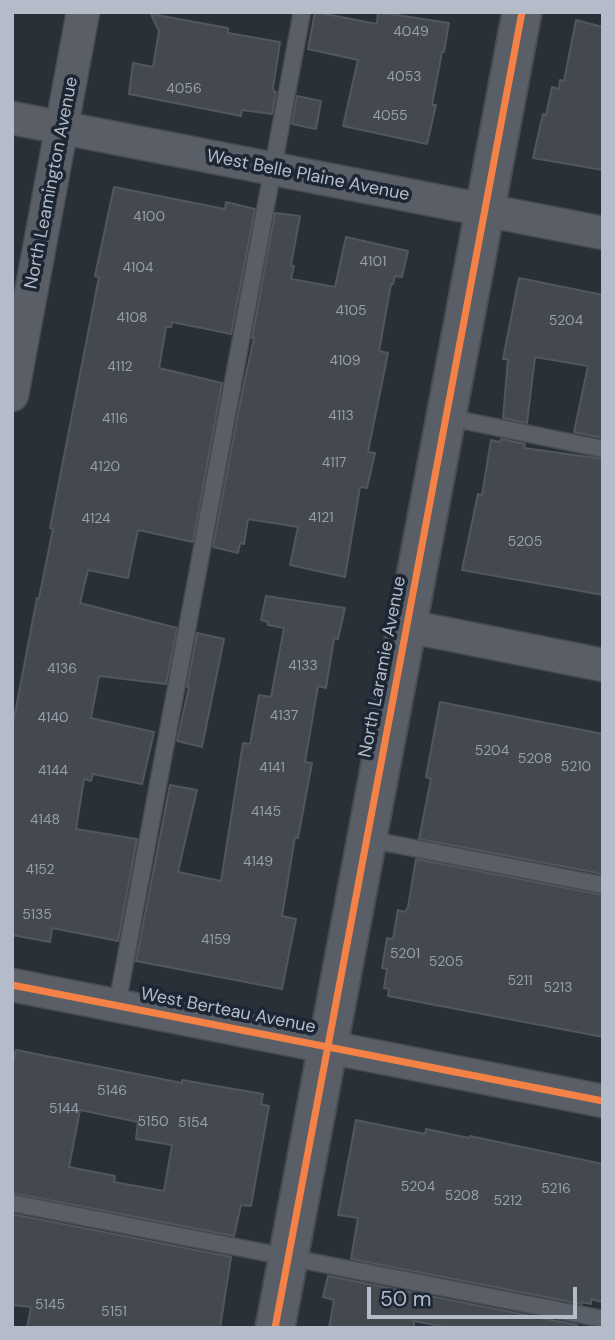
<!DOCTYPE html>
<html>
<head>
<meta charset="utf-8">
<style>
	body { margin:0 }
	#map { position:relative; width:615px; height:1340px; overflow:hidden; background:#2a3038; font-family:"DM Sans",sans-serif }
	canvas { display:block }
	.frame { position:absolute; inset:0; border:14px solid #b4bcc9; pointer-events:none }
	.scale { position:absolute; left:367px; top:1287px; width:210px; height:32px; box-sizing:border-box; border:4px solid #b4bcc9; border-top:0; padding-left:9px; font-size:21px; line-height:24px; white-space:nowrap; color:#b4bcc9; -webkit-text-stroke:5px #1d2633; paint-order:stroke }
</style>
</head>
<body>
<div id="map">
<canvas width="615" height="1340"></canvas>
<div class="frame"></div>
<div class="scale">50 m</div>
</div>
<script>
const ctx = document.querySelector('canvas').getContext('2d');
ctx.lineJoin = 'round';
function paint(path, color) { ctx.fillStyle = color; ctx.fill(path, 'evenodd'); }
const shape = rows => new Path2D(rows.map(r => 'M' + r).join(''));
function stroke(path, color, width, dash) { ctx.strokeStyle = color; ctx.lineWidth = width; ctx.lineCap = dash ? 'butt' : 'round'; ctx.setLineDash(dash || []); ctx.stroke(path); }
function write(font, color, halo, rows, align = 'center') {
  ctx.font = font + ' "DM Sans",sans-serif'; ctx.lineWidth = 7; ctx.setLineDash([]); ctx.textBaseline = 'middle'; ctx.strokeStyle = halo; ctx.fillStyle = color; for (const [text, x, y, turn = 0] of rows) {
    ctx.save(); ctx.translate(x, y); ctx.rotate((+turn || 0) * Math.PI / 180); ctx.textAlign = isNaN(turn) ? turn : align; if (halo) ctx.strokeText(text, 0, 0); ctx.fillText(text, 0, 0); ctx.restore();
  }
}
const building = shape([
	[315,12,377,24,378,12,449,23,444,52,442,52,432,105,436,105,427,144,343,126,358,60,308,49,315,12],
	[151,14,228,28,228,33,280,42,273,88,274,92,276,92,272,114,242,110,241,116,129,94,133,63,153,67,159,31,151,14],
	[576,20,603,27,603,170,533,158,543,114,546,115,552,87,559,89,560,80,564,81,576,20],
	[297,96,321,101,316,129,292,124,297,96],
	[114,187,225,209,226,202,255,209,231,334,172,322,171,327,166,327,159,368,222,383,193,542,138,530,128,578,88,570,80,603,177,628,166,684,99,676,91,718,154,732,142,784,93,774,91,781,84,779,76,829,137,839,118,941,52,928,50,942,12,935,12,729,37,598,39,598,53,529,50,528,99,277,95,276,114,187],
	[275,213,300,216,291,265,294,266,291,279,335,287,346,237,408,251,402,277,395,276,393,284,391,284,379,351,388,353,368,452,375,453,367,488,360,487,345,577,290,565,298,527,248,519,244,544,240,543,238,553,213,547,243,388,254,338,252,338,275,213],
	[519,278,603,295,603,438,574,432,588,366,535,357,527,423,503,418,508,359,503,359,519,278],
	[501,439,525,444,524,448,603,459,603,595,462,570,478,494,482,495,491,440,500,442,501,439],
	[266,596,345,608,338,639,334,638,326,688,318,686,305,762,312,763,298,838,295,837,282,916,296,919,282,989,136,961,170,785,197,790,178,872,221,881,243,743,250,744,259,695,271,697,284,628,268,625,268,622,261,620,266,596],
	[197,633,224,639,202,747,177,741,189,687,187,687,197,633],
	[440,702,603,734,603,874,419,839,431,779,426,777,440,702],
	[416,859,603,895,603,1037,388,996,389,989,384,988,387,969,382,968,387,938,393,939,398,910,405,912,408,907,416,859],
	[16,1050,182,1083,182,1080,263,1094,261,1104,269,1106,251,1206,241,1205,234,1236,12,1193,12,1067,16,1050],
	[80,1110,138,1122,136,1139,172,1145,164,1191,114,1182,115,1176,69,1167,80,1110],
	[356,1120,425,1134,426,1129,469,1138,470,1136,603,1164,603,1302,591,1299,591,1304,582,1302,582,1304,351,1259,358,1218,338,1215,356,1120],
	[12,1214,231,1257,220,1328,27,1328,31,1307,12,1305,12,1214],
	[328,1276,577,1325,577,1328,450,1328,414,1321,414,1328,329,1328,334,1300,323,1297,328,1276]
]);
paint(building, '#444950');
stroke(building, '#52575f', 2);
const service = shape([
	[446,417,603,449],
	[367,839,603,885],
	[117,1005,302,12],
	[12,1203,603,1319]
]);
const minor = shape([
	[12,118,603,233],
	[12,395,83,12],
	[407,626,603,665],
	[12,985,603,1101]
]);
const tertiary = shape([
	[275,1328,522,12]
]);
stroke(service, '#484c53', 19);
stroke(minor, '#484c53', 35);
stroke(tertiary, '#484c53', 42);
stroke(service, '#5a5e66', 16);
stroke(minor, '#5a5e66', 32);
stroke(tertiary, '#5a5e66', 38);
stroke(shape([
	[12,985,603,1101],
	[275,1328,522,12]
]), '#f48246', 7);
write('14px', '#989fab', null, [
	["4049",411,32],
	["4053",404,77],
	["4056",184,89],
	["4055",390,116],
	["4100",149,217],
	["4101",373,262],
	["4104",138,268],
	["4105",351,311],
	["4108",132,318],
	["5204",566,321],
	["4109",345,361],
	["4112",120,367],
	["4113",341,416],
	["4116",115,419],
	["4117",334,463],
	["4120",105,467],
	["4121",321,518],
	["4124",96,519],
	["5205",525,542],
	["4133",303,666],
	["4136",62,669],
	["4137",284,716],
	["4140",53,718],
	["5204",492,751],
	["5208",535,759],
	["5210",576,767],
	["4141",272,768],
	["4144",53,771],
	["4145",266,812],
	["4148",45,820],
	["4149",258,862],
	["4152",40,870],
	["5135",37,915],
	["4159",216,940],
	["5201",405,954],
	["5205",446,962],
	["5211",520,981],
	["5213",558,988],
	["5146",112,1091],
	["5144",64,1109],
	["5150",153,1122],
	["5154",193,1123],
	["5204",418,1187],
	["5216",556,1189],
	["5208",462,1196],
	["5212",508,1201],
	["5145",50,1305],
	["5151",114,1312]
]);
write('18px', '#b4bcc9', '#1d2633', [
	["West Belle Plaine Avenue",308,176,11],
	["North Leamington Avenue",52,183,-79],
	["North Laramie Avenue",383,667,-79],
	["West Berteau Avenue",228,1011,11]
]);
</script>
</body>
</html>
